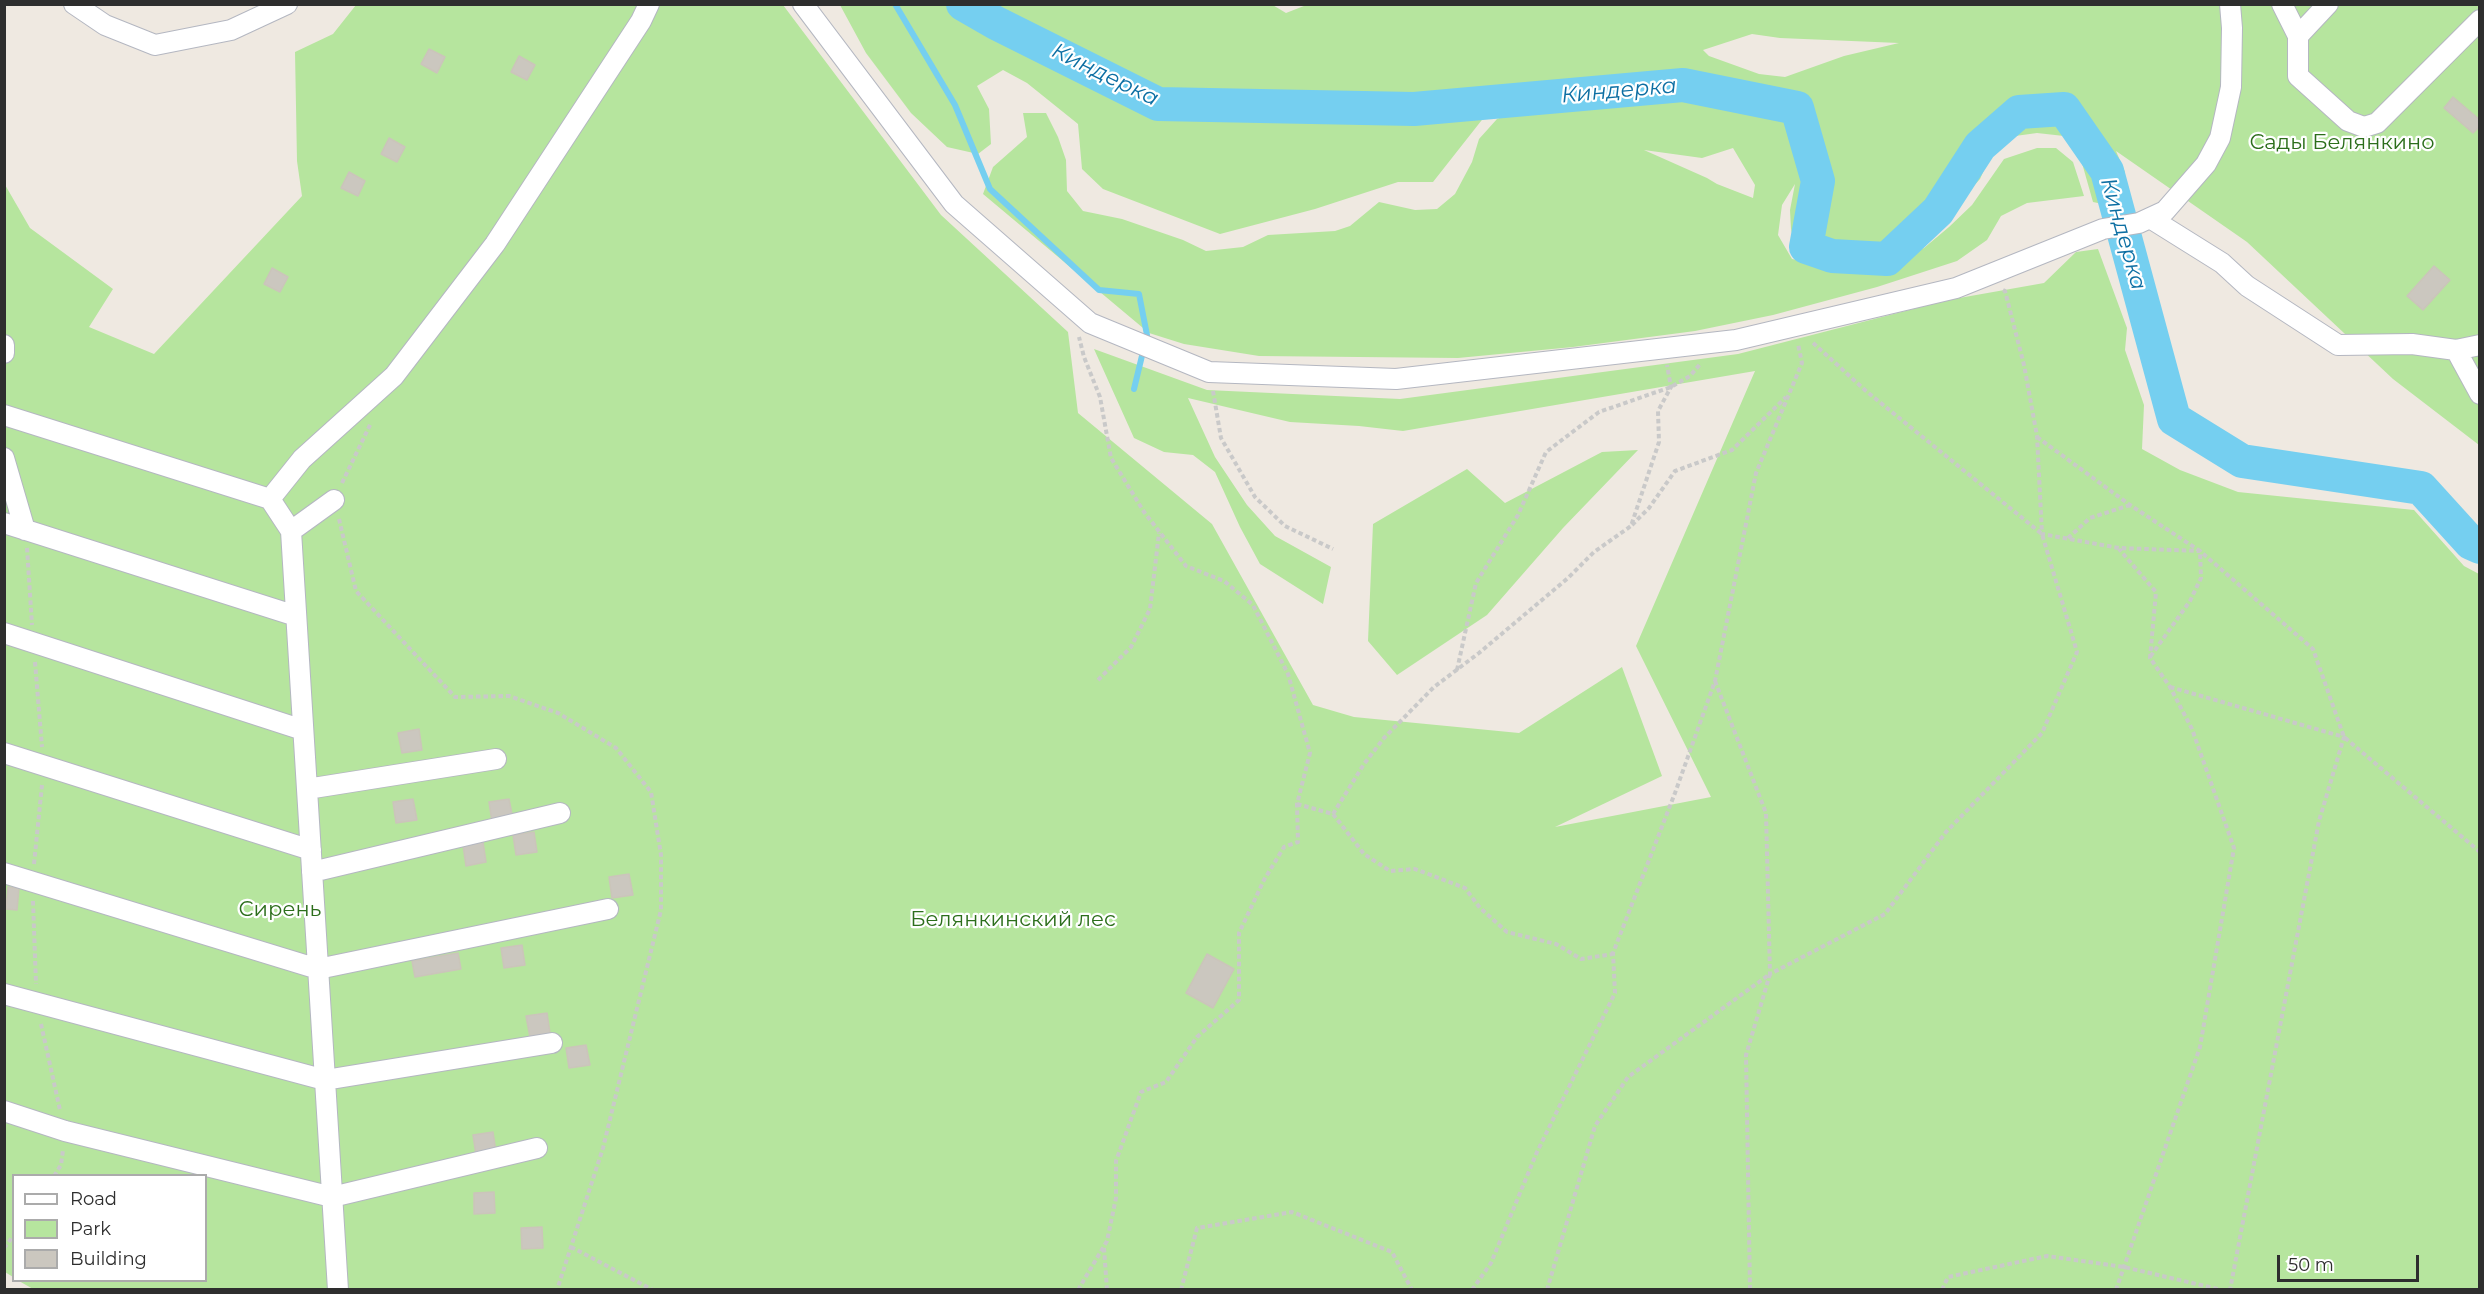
<!DOCTYPE html>
<html>
<head>
<meta charset="utf-8">
<style>
	body { margin:0 }
	#map { position:relative; width:2484px; height:1294px; overflow:hidden; background:#efe9e1; font-family:Montserrat,sans-serif }
	canvas { display:block }
	.frame { position:absolute; inset:0; border:6px solid #2e2e2e; pointer-events:none }
	.legend { position:absolute; left:12px; top:1174px; width:195px; height:108px; box-sizing:border-box; background:#fff; border:2px solid #ababab; margin:0; padding:8px 10px; list-style:none; font-size:18px; color:#2e2e2e }
	.legend li { display:flex; align-items:center; gap:12px; height:30px }
	.legend b { width:30px; border:2px solid #ababab }
	.scale { position:absolute; left:2277px; top:1255px; width:142px; height:27px; box-sizing:border-box; border:3px solid #2e2e2e; border-top:0; padding-left:8px; font-size:18px; line-height:21px; white-space:nowrap; color:#2e2e2e; -webkit-text-stroke:4px #fff; paint-order:stroke }
</style>
</head>
<body>
<div id="map">
<canvas width="2484" height="1294"></canvas>
<div class="frame"></div>
<ul class="legend">
<li><b style="height:8px;background:#fff"></b>Road</li>
<li><b style="height:16px;background:#b6e59e"></b>Park</li>
<li><b style="height:16px;background:#cbc7bf"></b>Building</li>
</ul>
<div class="scale">50 m</div>
</div>
<script>
const ctx = document.querySelector('canvas').getContext('2d');
ctx.lineJoin = 'round';
function paint(path, color) { ctx.fillStyle = color; ctx.fill(path, 'evenodd'); }
const shape = rows => new Path2D(rows.map(r => 'M' + r).join(''));
function stroke(path, color, width, dash) { ctx.strokeStyle = color; ctx.lineWidth = width; ctx.lineCap = dash ? 'butt' : 'round'; ctx.setLineDash(dash || []); ctx.stroke(path); }
function write(font, color, halo, rows, align = 'center') {
  ctx.font = font + ' Montserrat,sans-serif'; ctx.lineWidth = 4.5; ctx.setLineDash([]); ctx.textBaseline = 'middle'; ctx.strokeStyle = halo; ctx.fillStyle = color; for (const [text, x, y, turn = 0] of rows) {
    ctx.save(); ctx.translate(x, y); ctx.rotate((+turn || 0) * Math.PI / 180); ctx.textAlign = isNaN(turn) ? turn : align; if (halo) ctx.strokeText(text, 0, 0); ctx.fillText(text, 0, 0); ctx.restore();
  }
}
paint(shape([
	[1271,4,1286,13,1309,4,2479,5,2479,445,2393,379,2247,242,2116,151,2125,172,2125,202,2107,205,2093,202,2080,156,2064,136,2037,133,2008,137,1992,152,1980,179,1934,230,1890,264,1924,248,1949,227,1972,205,2004,159,2037,148,2056,148,2073,162,2084,196,2027,203,2001,216,1987,240,1957,261,1877,287,1773,315,1695,331,1573,347,1458,358,1259,356,1184,344,1149,333,983,194,993,167,1027,137,1023,113,1046,113,1058,137,1066,160,1067,191,1083,211,1122,219,1183,240,1206,251,1243,247,1268,235,1335,231,1350,226,1379,202,1415,210,1437,209,1455,194,1472,162,1479,139,1497,119,1509,114,1485,116,1433,182,1398,182,1315,209,1220,234,1103,189,1082,169,1078,124,1027,83,1003,70,977,86,989,109,991,144,978,154,947,147,911,113,866,53,840,5],
	[1752,34,1780,38,1899,43,1844,56,1785,77,1759,74,1709,56,1703,50],
	[1733,148,1755,185,1753,198,1717,184,1707,178,1644,150,1702,158],
	[1795,184,1790,210,1791,229,1794,243,1801,250,1831,261,1885,267,1877,271,1826,266,1792,259,1778,235,1782,205],
	[356,5,783,5,941,215,1068,332,1078,413,1212,524,1313,705,1354,717,1519,733,1622,667,1662,776,1555,827,1711,797,1636,646,1755,371,1403,431,1359,426,1290,422,1188,398,1215,457,1247,505,1275,536,1331,567,1323,604,1260,564,1240,527,1215,472,1193,455,1164,452,1134,438,1094,349,1207,390,1400,399,1738,354,1948,300,2044,283,2076,252,2098,249,2127,328,2125,350,2144,405,2142,449,2180,470,2238,492,2414,510,2464,566,2479,574,2479,1289,33,1289,19,1281,206,1280,206,1176,14,1176,13,1277,5,1272,4,183,30,228,113,289,89,327,154,354,302,196,297,161,295,52,333,34],
	[1638,450,1563,528,1487,615,1397,675,1368,641,1373,524,1467,469,1505,503,1602,452]
]), '#b6e59e');
stroke(shape([
	[895,4,955,105,990,189,1099,290,1139,294,1147,335,1134,389]
]), '#75cff0', 6);
stroke(shape([
	[963,4,996,23,1158,104,1414,109,1683,85,1797,108,1818,181,1806,247,1832,256,1887,259,1938,211,1980,146,2019,112,2064,109,2107,171,2174,419,2242,461,2421,488,2471,543,2480,547]
]), '#75cff0', 34);
const building = shape([
	[429,49,445,57,437,73,421,64,429,49],
	[519,56,535,65,527,80,511,72,519,56],
	[2453,97,2480,120,2480,126,2473,133,2444,108,2453,97],
	[389,138,405,147,397,162,381,154,389,138],
	[349,172,365,181,358,196,341,188,349,172],
	[2434,266,2450,280,2423,310,2407,296,2434,266],
	[272,268,288,277,280,292,264,284,272,268],
	[419,729,422,750,402,753,398,733,419,729],
	[413,799,417,820,396,823,393,802,413,799],
	[509,799,513,819,492,822,489,802,509,799],
	[534,832,537,852,516,855,513,835,534,832],
	[483,842,486,862,466,866,463,845,483,842],
	[629,874,633,895,612,898,609,877,629,874],
	[8,887,19,888,17,910,6,909,8,887],
	[522,945,525,965,504,968,501,948,522,945],
	[458,953,461,969,415,977,412,961,458,953],
	[1207,954,1234,969,1213,1008,1186,993,1207,954],
	[547,1013,550,1033,530,1037,526,1016,547,1013],
	[586,1045,590,1065,569,1068,566,1048,586,1045],
	[493,1132,496,1152,476,1155,473,1135,493,1132],
	[494,1192,495,1213,474,1214,474,1193,494,1192],
	[542,1227,543,1248,522,1249,521,1228,542,1227]
]);
paint(building, '#cbc7bf');
stroke(building, '#cbc5ba', 1.5);
const minor = shape([
	[74,4,105,25,155,45,231,30,287,4],
	[803,4,954,204,1090,323,1209,372,1396,379,1736,340,1956,288,2103,229,2139,223,2165,211,2206,164,2220,138,2231,87,2232,28,2230,4],
	[2282,4,2298,36,2298,76,2348,121,2364,127,2377,123,2480,20],
	[2298,36,2328,4],
	[2150,218,2222,263,2247,286,2338,345,2412,344,2456,350,2480,394],
	[4,345,4,353],
	[2456,350,2480,345],
	[4,415,270,499],
	[4,458,25,530],
	[4,523,296,616],
	[291,531,334,500],
	[4,633,303,730],
	[4,753,311,850],
	[307,789,496,759],
	[312,872,560,813],
	[4,873,318,969,608,909],
	[4,994,325,1080,552,1043],
	[4,1111,65,1131,332,1197,537,1148],
	[338,1290,291,531,270,499,302,459,394,376,495,244,641,21,649,4]
]);
stroke(minor, '#b4b7c1', 22);
stroke(shape([
	[2003,290,2005,291,2024,365,2037,436,2042,534,2119,548,2200,551,2313,649,2344,737,2480,852],
	[1213,391,1221,438,1255,497,1285,526,1333,549],
	[2037,437,2130,505,2200,551,2201,578,2190,601,2150,657],
	[342,483,371,423],
	[339,519,356,591,455,697,509,696,558,713,616,748,651,792,661,855,661,910,603,1148,557,1290],
	[1632,525,1649,508,1675,471,1732,450,1786,397],
	[2068,538,2090,518,2130,505],
	[27,548,32,625],
	[35,662,42,747],
	[1457,670,1476,583,1518,515,1546,452,1599,412,1671,387,1690,376,1701,363],
	[1098,680,1131,647,1150,609,1159,533],
	[1715,681,1766,813,1770,974,1885,914,1946,832,2042,733,2077,652,2042,534,1866,391,1811,341],
	[2170,687,2344,737,2319,821,2230,1290],
	[1297,804,1333,814,1364,854,1390,871,1415,869,1465,888,1480,908,1507,932,1556,944,1581,959,1613,954],
	[1333,814,1364,764,1384,738,1434,687,1479,653,1568,578,1594,552,1631,526,1659,442,1658,411,1671,387,1667,365],
	[34,864,42,785],
	[33,901,36,984],
	[41,1024,60,1110],
	[54,1176,61,1165,63,1150],
	[571,1247,653,1290],
	[4,1248,14,1235],
	[1104,1248,1107,1290],
	[1078,1290,1107,1241,1116,1198,1116,1161,1141,1092,1166,1082,1197,1037,1239,1000,1239,933,1264,880,1284,847,1298,842,1297,804,1310,753,1288,674,1253,605,1224,581,1186,566,1144,512,1111,458,1100,397,1084,357,1079,337],
	[1181,1290,1197,1228,1292,1212,1392,1252,1412,1290],
	[1472,1290,1491,1263,1537,1152,1615,993,1613,953,1675,793,1715,681,1756,473,1802,363,1798,344],
	[1547,1290,1595,1126,1628,1077,1770,974,1746,1055,1750,1290],
	[1942,1290,1948,1277,2047,1256,2124,1267,2222,1290],
	[2116,1290,2200,1047,2234,848,2192,729,2170,687,2150,658,2156,592,2119,549]
]), '#c9c9c9', 4, [4.5, 3]);
stroke(minor, '#fff', 20);
write('21px', '#2c6e1b', '#fff', [
	["Сады Белянкино",2342,143],
	["Сирень",280,910],
	["Белянкинский лес",1013,920]
]);
write('italic 22px', '#0d6fa3', '#fff', [
	["Киндерка",1105,75,26],
	["Киндерка",1619,91,-5],
	["Киндерка",2123,234,74]
]);
</script>
</body>
</html>
